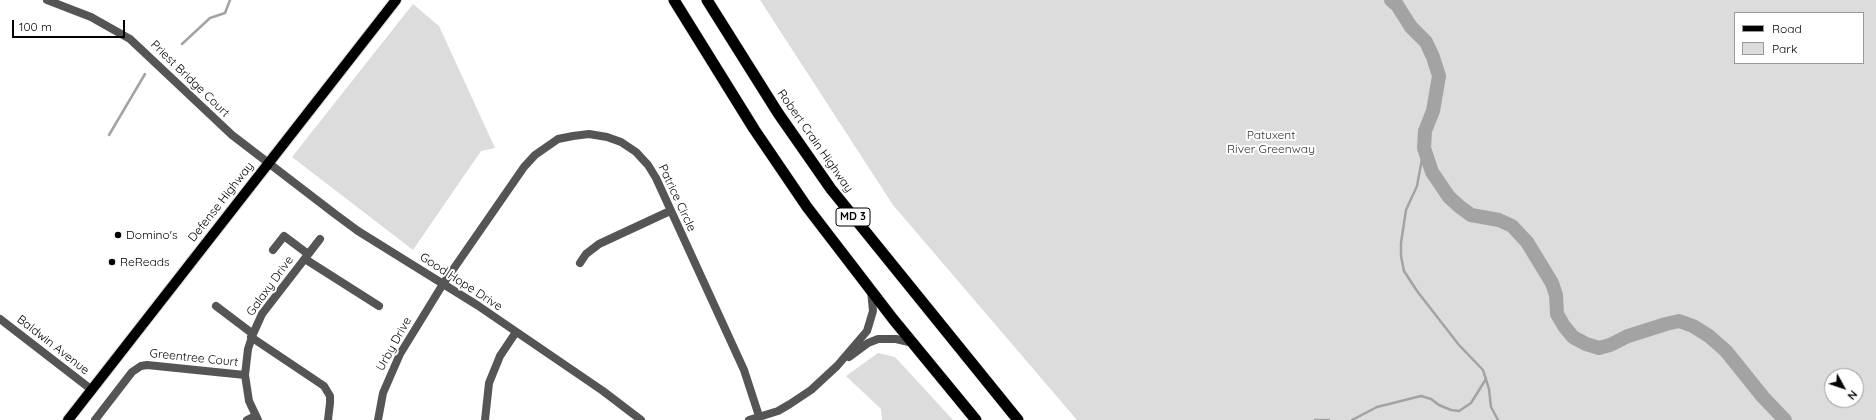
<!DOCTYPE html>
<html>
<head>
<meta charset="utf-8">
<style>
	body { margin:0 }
	#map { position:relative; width:1876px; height:420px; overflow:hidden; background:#fff; font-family:Quicksand,sans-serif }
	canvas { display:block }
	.legend { position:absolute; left:1734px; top:12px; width:130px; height:52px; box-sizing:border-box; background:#fff; border:1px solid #999; margin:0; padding:5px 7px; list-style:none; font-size:12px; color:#000 }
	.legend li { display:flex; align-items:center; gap:8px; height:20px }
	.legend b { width:20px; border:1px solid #999 }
	.north { position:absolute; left:1824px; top:368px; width:40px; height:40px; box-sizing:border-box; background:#fff; border:1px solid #999; border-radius:50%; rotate:130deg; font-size:11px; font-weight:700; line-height:16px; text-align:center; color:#000 }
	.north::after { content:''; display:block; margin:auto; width:14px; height:18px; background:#000; clip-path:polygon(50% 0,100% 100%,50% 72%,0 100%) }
	.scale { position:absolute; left:12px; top:20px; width:113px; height:18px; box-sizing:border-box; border:2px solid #000; border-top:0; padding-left:5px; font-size:12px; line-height:14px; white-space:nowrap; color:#000; -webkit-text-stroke:3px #fff; paint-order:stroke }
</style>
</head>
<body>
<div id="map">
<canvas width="1876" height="420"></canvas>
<ul class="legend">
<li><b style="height:5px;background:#000"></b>Road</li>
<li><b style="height:11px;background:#dcdcdc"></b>Park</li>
</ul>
<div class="north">N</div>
<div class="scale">100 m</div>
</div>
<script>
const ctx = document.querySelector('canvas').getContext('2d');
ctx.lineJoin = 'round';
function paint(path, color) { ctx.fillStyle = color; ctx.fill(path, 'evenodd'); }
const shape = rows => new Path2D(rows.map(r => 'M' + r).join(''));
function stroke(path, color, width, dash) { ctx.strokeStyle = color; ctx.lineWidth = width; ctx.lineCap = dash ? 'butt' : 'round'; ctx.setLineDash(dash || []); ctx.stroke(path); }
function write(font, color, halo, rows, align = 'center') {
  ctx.font = font + ' Quicksand,sans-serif'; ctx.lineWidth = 4; ctx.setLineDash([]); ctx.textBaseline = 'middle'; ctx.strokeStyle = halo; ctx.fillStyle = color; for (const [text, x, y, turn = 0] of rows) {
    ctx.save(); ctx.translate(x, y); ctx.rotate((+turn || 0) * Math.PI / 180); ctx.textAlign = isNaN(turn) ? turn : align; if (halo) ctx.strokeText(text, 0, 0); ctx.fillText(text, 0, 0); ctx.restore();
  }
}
paint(shape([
	[760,0,1876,0,1876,420,1077,420,893,205],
	[1735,13,1863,13,1863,63,1735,63],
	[1832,376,1856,376,1856,400,1832,400],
	[413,4,439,26,495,148,481,151,413,250,292,157],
	[878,353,895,357,953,420,882,420,881,409,846,376]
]), '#dcdcdc');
stroke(shape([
	[182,44,210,18,225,13,230,0],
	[109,135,145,74],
	[1424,148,1417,186,1406,210,1401,243,1401,256,1404,271,1417,291,1459,345,1483,370,1489,389,1491,407,1498,420],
	[1315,420,1329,420],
	[1352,420,1377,407,1421,396,1431,399,1439,405,1451,410,1459,411,1471,403,1486,379]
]), '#a3a3a3', 2.5);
stroke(shape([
	[1391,0,1397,5,1411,27,1426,42,1433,57,1439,76,1433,111,1425,131,1424,148,1432,172,1449,197,1460,207,1471,215,1499,220,1512,226,1527,242,1552,283,1556,295,1557,314,1564,326,1573,337,1586,344,1599,348,1610,345,1628,336,1666,324,1679,321,1693,326,1709,336,1726,351,1763,397,1785,420]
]), '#a3a3a3', 14);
const major = shape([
	[68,420,396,0]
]);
const highway = shape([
	[674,0,754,129,807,207,893,319,976,420],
	[707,0,778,113,831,189,1018,420]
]);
stroke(major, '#dbdbdb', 12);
stroke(highway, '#dbdbdb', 12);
stroke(shape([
	[47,0,91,17,130,39,232,135,335,214,358,231,477,305,603,391,641,420],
	[273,250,284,236,308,254],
	[305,259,379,306],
	[580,263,586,254,599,244,670,211],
	[216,306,253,334],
	[0,319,92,390],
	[251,337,324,386,330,396,330,403,328,420],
	[849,357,868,343,878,339,896,339,913,343],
	[95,420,132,372,141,366,147,365,245,375],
	[247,420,255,416],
	[258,420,249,401,245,375,248,349,253,334,262,314,320,239],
	[378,420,383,393,400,354,443,284,524,167,535,155,558,139,573,136,589,134,607,137,621,142,636,152,648,165,656,178,744,370,759,416],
	[485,420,489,383,500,356,516,332],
	[749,420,778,411,790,404,811,390,837,366,867,331,873,311,871,290]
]), '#555', 8);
stroke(major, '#000', 10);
stroke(highway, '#000', 11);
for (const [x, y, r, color] of [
	[118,235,4,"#000"],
	[112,262,4,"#000"]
]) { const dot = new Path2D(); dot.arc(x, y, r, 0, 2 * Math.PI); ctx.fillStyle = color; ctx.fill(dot); stroke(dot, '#fff', 1.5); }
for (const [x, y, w] of [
	[853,217,34]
]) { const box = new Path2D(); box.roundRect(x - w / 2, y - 9, w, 18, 3); ctx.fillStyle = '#fff'; ctx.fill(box); stroke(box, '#000', 1); }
write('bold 11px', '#000', null, [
	["MD 3",853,217]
]);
write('12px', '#000', '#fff', [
	["Priest Bridge Court",190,79,44],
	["Robert Crain Highway",815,141,55],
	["Patrice Circle",677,198,65],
	["Defense Highway",221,202,-52],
	["Good Hope Drive",461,282,33],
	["Galaxy Drive",270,286,-54],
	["Urby Drive",394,344,-61],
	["Baldwin Avenue",53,345,38],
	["Greentree Court",194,358,6]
]);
write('12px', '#333', '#fff', [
	["Patuxent",1271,135],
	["River Greenway",1271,149]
]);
write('12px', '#000', '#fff', [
	["Domino's",126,235],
	["ReReads",120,262]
], 'left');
</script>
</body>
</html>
